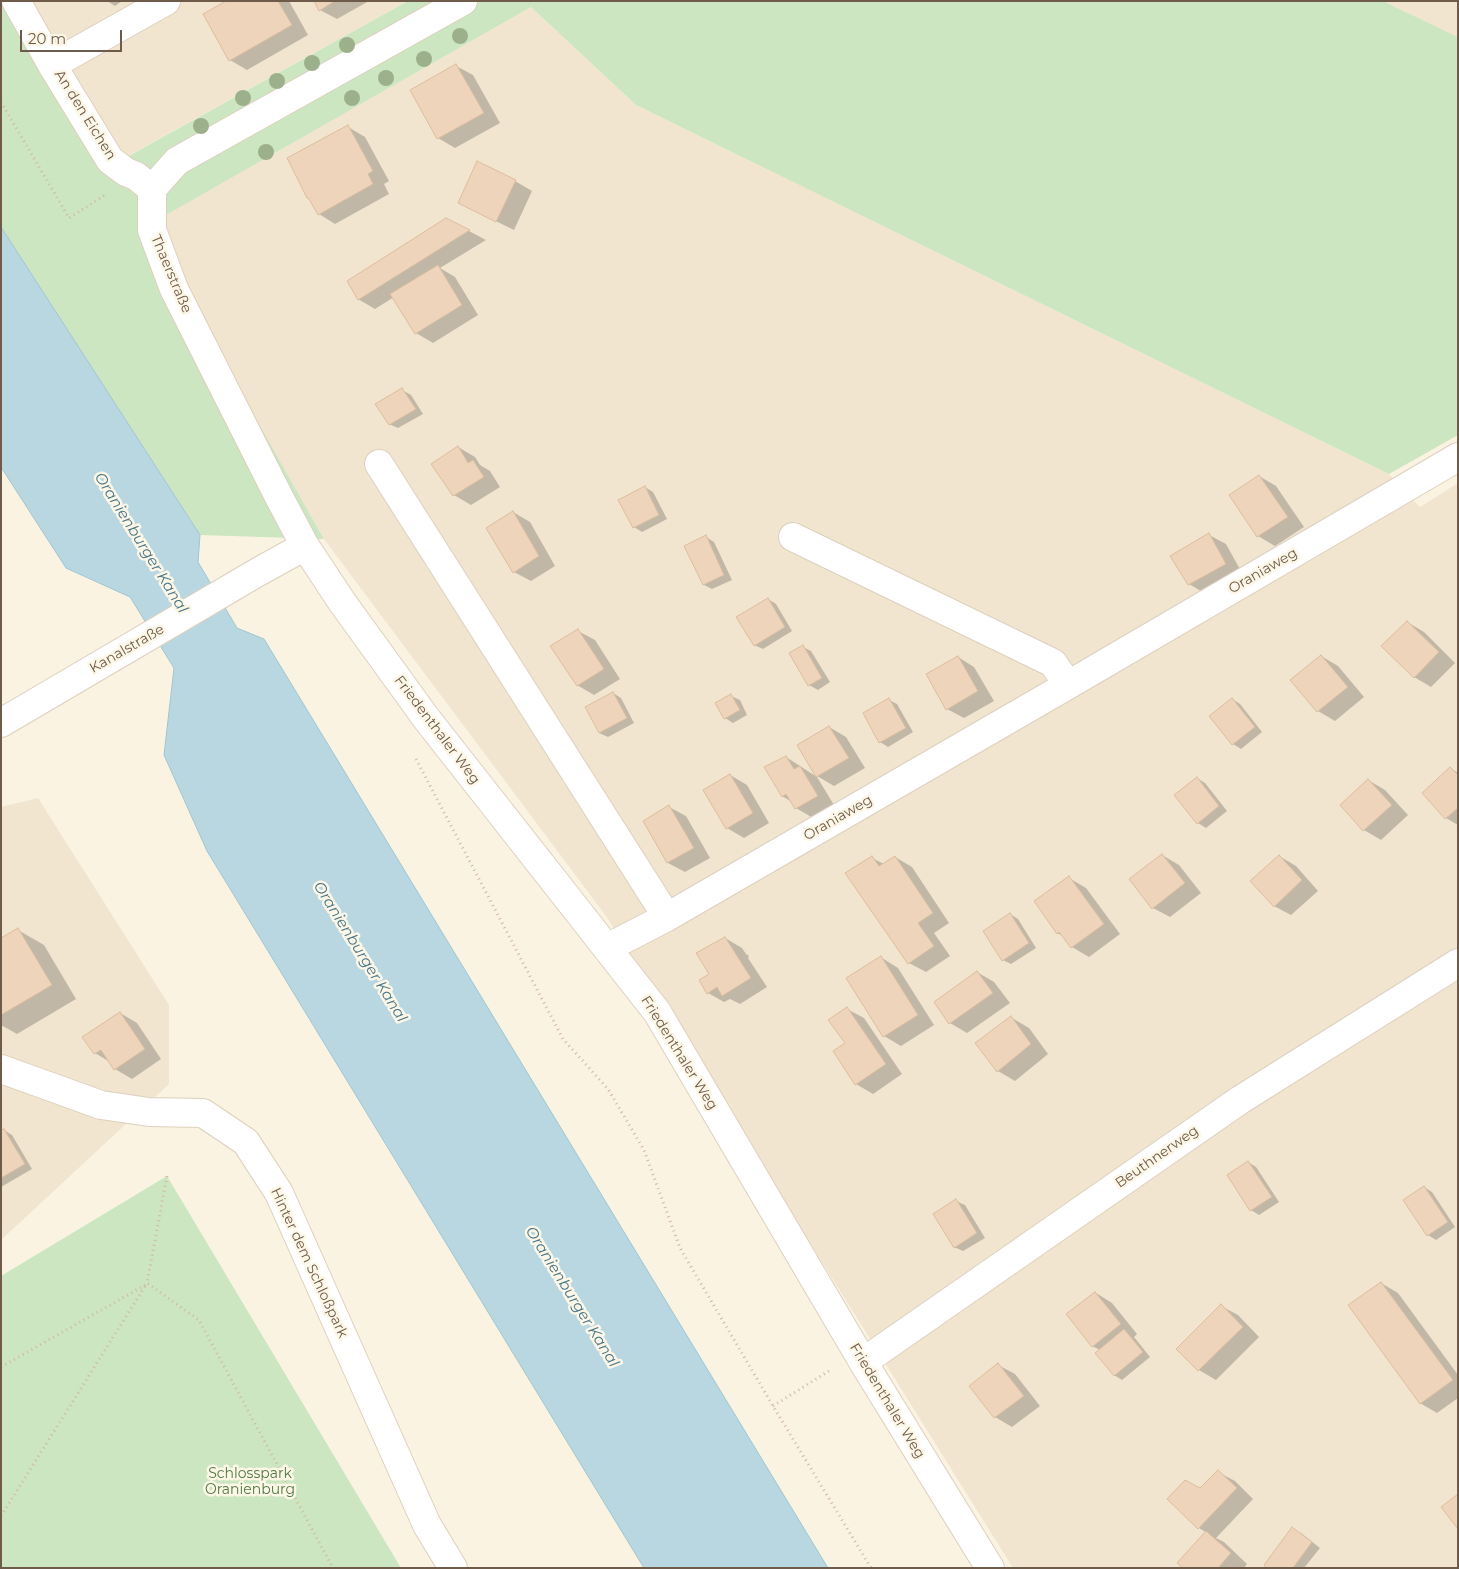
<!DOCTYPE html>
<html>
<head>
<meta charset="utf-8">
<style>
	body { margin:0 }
	#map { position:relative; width:1459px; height:1569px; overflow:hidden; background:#faf3e1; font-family:Montserrat,sans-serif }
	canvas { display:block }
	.frame { position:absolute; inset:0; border:2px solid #6f5b4a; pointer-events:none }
	.scale { position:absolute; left:20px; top:30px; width:102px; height:22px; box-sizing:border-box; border:2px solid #6f5b4a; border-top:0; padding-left:6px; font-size:15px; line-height:18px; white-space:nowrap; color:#6f5b4a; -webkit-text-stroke:4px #fdf7e7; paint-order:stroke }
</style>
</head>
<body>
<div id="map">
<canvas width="1459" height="1569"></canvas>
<div class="frame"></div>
<div class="scale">20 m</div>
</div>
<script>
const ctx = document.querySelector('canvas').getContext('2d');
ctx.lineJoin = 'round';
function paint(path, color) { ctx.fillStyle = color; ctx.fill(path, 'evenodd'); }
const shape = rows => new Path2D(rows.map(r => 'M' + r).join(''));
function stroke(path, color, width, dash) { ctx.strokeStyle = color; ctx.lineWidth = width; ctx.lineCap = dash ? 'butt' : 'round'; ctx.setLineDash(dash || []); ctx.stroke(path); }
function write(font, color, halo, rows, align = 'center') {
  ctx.font = font + ' Montserrat,sans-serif'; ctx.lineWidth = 5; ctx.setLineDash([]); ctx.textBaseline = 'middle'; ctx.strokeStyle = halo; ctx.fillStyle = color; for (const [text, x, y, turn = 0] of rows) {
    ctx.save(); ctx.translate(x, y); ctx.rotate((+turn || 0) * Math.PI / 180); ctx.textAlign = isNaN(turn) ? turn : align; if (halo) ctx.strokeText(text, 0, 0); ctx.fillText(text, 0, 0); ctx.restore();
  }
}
paint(shape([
	[32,1,408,1,115,163],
	[1383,1,1458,1,1458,37],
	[531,7,636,105,1389,474,1420,507,1458,483,1458,1568,1013,1568,606,916,324,539,147,226],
	[38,798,169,1005,169,1084,1,1240,1,807]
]), '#f1e5d0');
paint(shape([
	[1,1,32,1,116,163,408,1,1383,1,1458,37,1458,435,1389,474,636,105,531,7,147,226,324,539,200,535,1,227],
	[167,1176,401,1568,1,1568,1,1276]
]), '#cce6c1');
const water = shape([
	[1,227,200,535,198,562,237,628,264,639,828,1568,644,1568,207,851,164,755,174,668,130,597,66,568,1,467,1,227]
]);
paint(water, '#b8d7e1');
stroke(water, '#9fc5d2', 1);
paint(shape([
	[107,1,122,1,115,6],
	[229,1,289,1,308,35,247,70,230,60],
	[315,1,369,1,337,19,320,10],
	[456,66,473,75,500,123,455,148,438,138],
	[348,127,365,137,389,181,384,184,389,194,335,224,319,214],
	[515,181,532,191,514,230,459,203],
	[446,219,486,240,440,268,455,277,478,315,433,343,416,333,394,297,375,309,358,299],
	[402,390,411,395,423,414,398,428,389,424],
	[458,447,475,457,480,465,490,471,500,487,471,505,454,495],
	[1259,476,1276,486,1304,527,1275,546,1258,536,1231,495],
	[645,487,653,492,667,519,642,532,634,527],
	[513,512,530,522,555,566,531,581,514,572],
	[1209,535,1226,544,1242,573,1206,594,1189,584],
	[706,537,714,542,732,580,712,589,704,585],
	[768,599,776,604,792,631,763,649,754,645],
	[1407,622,1424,632,1455,663,1431,687,1414,677],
	[578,631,595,640,620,679,594,695,577,685],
	[803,647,811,651,830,682,818,690,809,685],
	[1321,656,1338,666,1364,697,1335,721,1318,711,1292,680],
	[958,657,974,667,994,701,964,718,947,709],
	[613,693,621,698,634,723,608,737,599,733],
	[731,696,740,700,747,715,733,723,725,718,717,704],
	[1232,699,1240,704,1262,732,1241,749,1233,744,1211,716],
	[889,700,897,704,913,732,888,747,880,742],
	[829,727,846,737,865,768,834,786,817,776],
	[786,757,817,777,834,805,813,818,796,808,792,802,782,796],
	[1450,768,1458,773,1458,825,1446,818,1423,793],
	[730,775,747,785,769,823,744,838,727,828],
	[1197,778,1205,783,1227,811,1206,828,1198,823],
	[1368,780,1385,790,1408,815,1381,840,1364,830],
	[669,807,686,816,710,858,685,872,668,863,645,821],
	[1162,855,1179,865,1201,893,1170,917,1153,908],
	[1279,856,1296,866,1318,891,1291,915,1274,906],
	[895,857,912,867,949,923,934,933,950,956,926,972,909,963,872,858,884,864],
	[1069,878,1086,888,1120,934,1089,957,1072,947,1065,937,1057,933],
	[1010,914,1018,919,1036,948,1011,964,1003,960],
	[18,930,44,945,76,999,17,1034,1,1025,1,940],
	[725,938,742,948,746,954,749,956,748,958,767,987,740,1004,730,999,724,1002,708,993,710,975],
	[882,958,898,968,934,1025,901,1046,884,1036],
	[977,972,994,982,1010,1003,967,1033,950,1023,935,1002],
	[847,1009,864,1018,902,1074,873,1094,856,1084],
	[120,1013,137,1023,161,1059,132,1079,115,1069,110,1062,95,1053],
	[1012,1018,1029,1028,1048,1054,1015,1081,998,1071,977,1044],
	[4,1130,12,1135,32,1169,1,1187,1,1132],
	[1248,1162,1256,1167,1279,1202,1259,1215,1251,1210,1228,1175],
	[1424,1187,1432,1192,1455,1227,1436,1240,1428,1235],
	[956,1201,965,1205,985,1238,963,1251,954,1247],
	[1381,1283,1398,1293,1458,1375,1458,1398,1437,1413,1420,1403],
	[1096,1293,1112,1303,1137,1334,1134,1337,1150,1357,1122,1380,1114,1375,1100,1350,1092,1346],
	[1221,1306,1238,1315,1259,1337,1216,1380,1199,1370],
	[998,1365,1015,1374,1040,1406,1012,1427,995,1417,971,1386],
	[1218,1472,1235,1481,1253,1499,1216,1538,1224,1542,1247,1564,1244,1568,1185,1568,1207,1533,1199,1528,1201,1489],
	[1301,1533,1320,1548,1304,1568,1269,1568]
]), '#0003');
const building = shape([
	[226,1,278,1,292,25,229,61,203,14,226,1],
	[314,1,335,1,319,11,314,1],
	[456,64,484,113,437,139,410,90,456,64],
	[348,125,373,171,368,174,373,184,318,215,309,199,307,198,287,158,348,125],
	[477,161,516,180,496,222,458,203,477,161],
	[446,218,470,230,358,300,347,281,446,218],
	[438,265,462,305,415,334,390,294,438,265],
	[402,388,416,409,389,425,375,404,402,388],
	[458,446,468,463,473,460,484,477,453,496,431,464,458,446],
	[1259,475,1288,517,1257,537,1229,495,1259,475],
	[645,486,659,515,633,528,618,500,645,486],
	[513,511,539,556,513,573,486,528,513,511],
	[1209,533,1226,564,1188,585,1170,556,1209,533],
	[706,535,724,575,703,585,684,546,706,535],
	[768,598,785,627,754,646,736,617,768,598],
	[1407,621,1439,652,1414,678,1381,646,1407,621],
	[578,629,604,669,577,686,550,646,578,629],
	[803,645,822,678,808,686,789,653,803,645],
	[1321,655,1348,687,1317,712,1290,680,1321,655],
	[958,656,978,691,946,710,926,674,958,656],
	[613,692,627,718,599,733,585,707,613,692],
	[731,694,740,710,724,719,715,703,731,694],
	[889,698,906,728,879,743,863,713,889,698],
	[1232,698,1255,727,1232,745,1209,716,1232,698],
	[829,726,849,758,816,777,797,745,829,726],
	[786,756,794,769,800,766,818,796,795,809,786,794,782,797,764,767,786,756],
	[1450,767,1458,775,1458,808,1445,819,1422,793,1450,767],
	[730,774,753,813,726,829,703,790,730,774],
	[1197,777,1219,806,1197,824,1174,795,1197,777],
	[1368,779,1392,805,1363,831,1340,805,1368,779],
	[669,805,694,848,667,863,643,821,669,805],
	[1162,854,1185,883,1152,909,1129,879,1162,854],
	[1279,855,1302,880,1274,907,1250,881,1279,855],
	[872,856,879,866,895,856,933,913,918,923,934,946,908,964,845,873,872,856],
	[1069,876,1104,924,1071,948,1059,932,1057,934,1034,901,1069,876],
	[1010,913,1029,943,1002,961,983,931,1010,913],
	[18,928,52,985,1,1015,1,938,18,928],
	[725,937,751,978,722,996,717,987,707,994,699,980,709,974,696,953,725,937],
	[881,956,918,1015,883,1037,846,978,881,956],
	[977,971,993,993,949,1024,934,1002,977,971],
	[847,1007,886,1064,855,1085,833,1051,845,1043,828,1020,847,1007],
	[120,1012,145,1049,114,1070,101,1050,94,1054,82,1037,120,1012],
	[1011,1016,1031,1044,997,1072,975,1043,1011,1016],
	[4,1129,25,1164,1,1178,1,1130,4,1129],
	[1248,1161,1272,1197,1250,1211,1227,1175,1248,1161],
	[1424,1186,1448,1222,1427,1236,1403,1200,1424,1186],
	[956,1199,977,1233,954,1248,933,1214,956,1199],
	[1381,1282,1453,1380,1420,1404,1348,1305,1381,1282],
	[1095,1292,1121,1324,1092,1347,1066,1314,1095,1292],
	[1221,1304,1243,1327,1198,1371,1176,1349,1221,1304],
	[1124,1329,1143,1352,1114,1376,1095,1353,1124,1329],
	[998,1363,1024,1396,994,1418,969,1386,998,1363],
	[1218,1470,1237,1488,1198,1529,1167,1499,1185,1480,1200,1488,1218,1470],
	[1458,1494,1458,1529,1441,1507,1458,1494],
	[1292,1527,1312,1542,1293,1568,1267,1568,1264,1565,1292,1527],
	[1206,1531,1231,1553,1218,1568,1183,1568,1177,1563,1206,1531]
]);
paint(building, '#edd4bb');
stroke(building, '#debd9d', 1);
const street = shape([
	[16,1,52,65,110,160,126,172,136,176,152,189],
	[463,1,177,161,152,189,152,230,174,289,279,497,305,546,342,602,426,718,657,1012,863,1362,990,1568],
	[52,65,166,1],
	[379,464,667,917],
	[793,537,1053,663,1068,685],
	[1,723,258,572,305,546],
	[607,948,667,917,1068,685,1458,457],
	[1,1069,101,1105,149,1112,203,1113,246,1142,279,1193,427,1525,453,1568],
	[863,1362,1240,1100,1458,963]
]);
stroke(street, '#ddd0be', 30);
stroke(shape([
	[1,102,69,218,105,195],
	[416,759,563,1039,608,1089,644,1150,680,1248,773,1406,871,1568],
	[167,1176,147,1283,199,1320,333,1568],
	[1,1367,147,1284],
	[773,1406,832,1369],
	[1,1516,147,1283]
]), '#d1b89f', 3, [1, 4]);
stroke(street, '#fff', 28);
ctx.fillStyle = '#9db08c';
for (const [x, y] of [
	[460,36],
	[347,45],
	[424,59],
	[312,63],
	[386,78],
	[277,81],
	[243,98],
	[352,98],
	[201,126],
	[266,152]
]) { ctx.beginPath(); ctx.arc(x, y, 8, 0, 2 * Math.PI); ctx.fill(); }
write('14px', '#6f5b4a', '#fdf7e7', [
	["An den Eichen",85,115,58],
	["Thaerstraße",171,274,67],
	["Oraniaweg",1263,571,-30],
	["Kanalstraße",127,649,-30],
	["Friedenthaler Weg",437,730,53],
	["Oraniaweg",838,818,-30],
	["Friedenthaler Weg",679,1053,58],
	["Beuthnerweg",1157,1157,-35],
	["Hinter dem Schloßpark",309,1263,65],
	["Friedenthaler Weg",887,1401,59]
]);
write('14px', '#517a46', '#fdf7e7', [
	["Schlosspark",250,1474],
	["Oranienburg",250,1490]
]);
write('italic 15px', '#497788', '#fdf7e7', [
	["Oranienburger Kanal",141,543,58],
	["Oranienburger Kanal",360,952,58],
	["Oranienburger Kanal",572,1297,58]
]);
</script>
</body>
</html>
